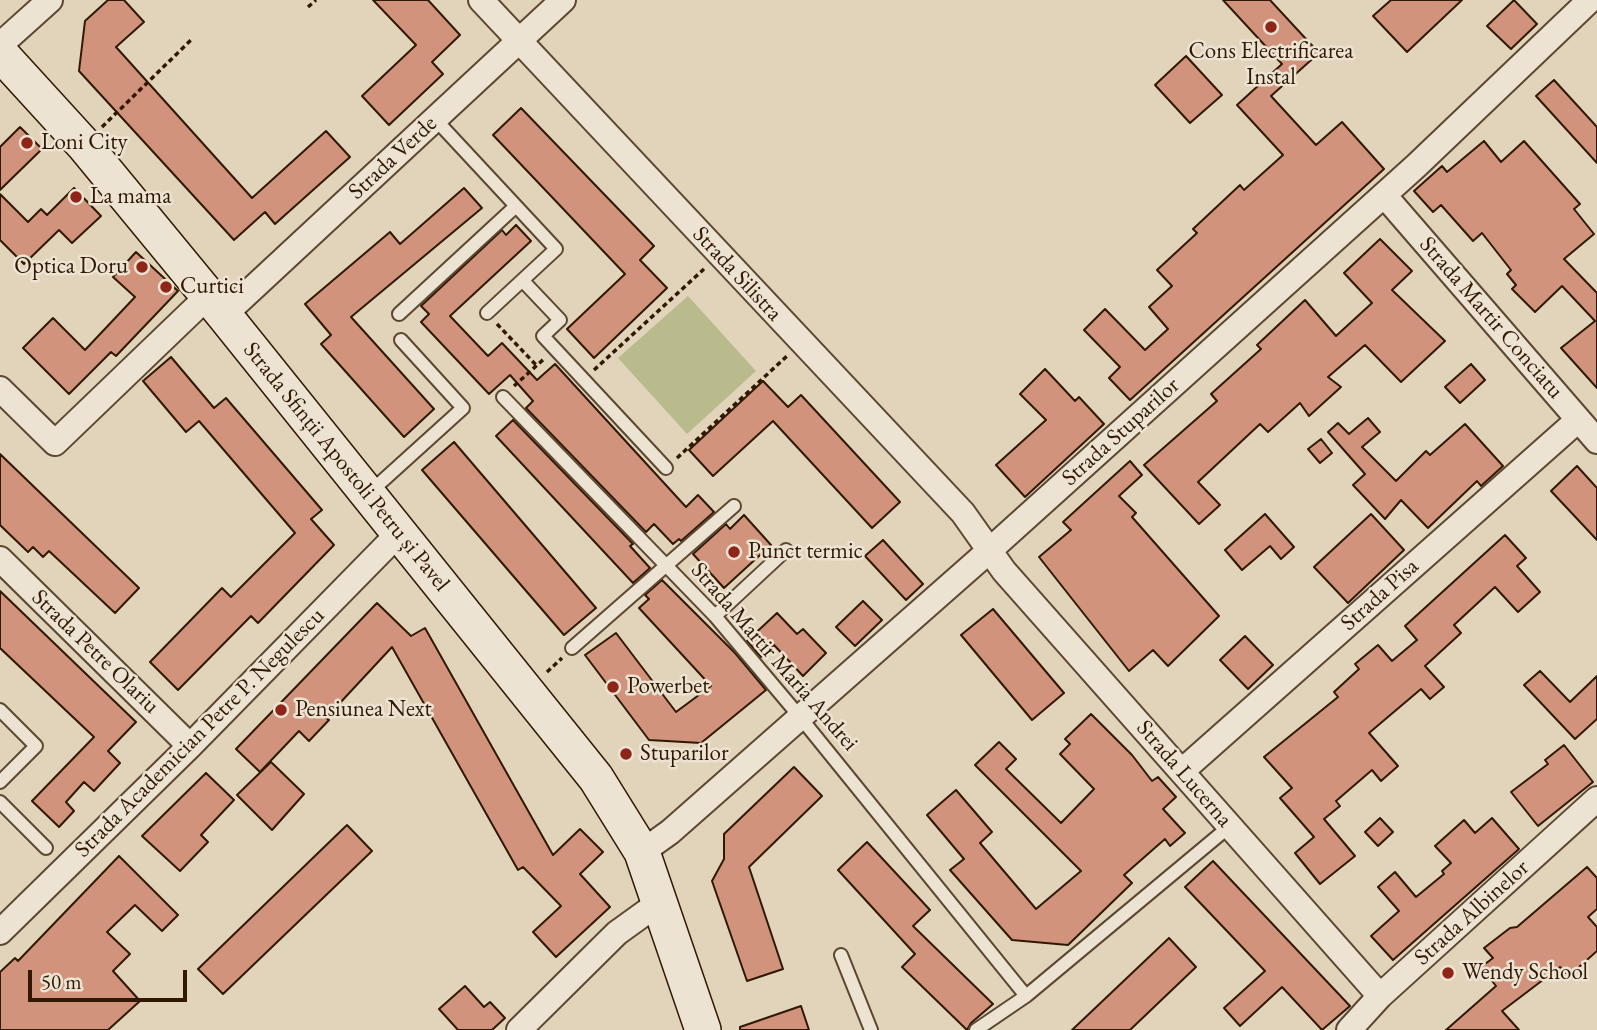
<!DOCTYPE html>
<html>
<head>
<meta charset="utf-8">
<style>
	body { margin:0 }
	#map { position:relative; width:1597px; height:1030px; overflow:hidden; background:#e1d4bb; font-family:"EB Garamond",serif }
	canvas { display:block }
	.scale { position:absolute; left:28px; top:970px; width:159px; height:32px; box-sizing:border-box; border:4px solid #301801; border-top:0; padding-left:9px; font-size:21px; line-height:24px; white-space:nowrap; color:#301801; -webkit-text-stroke:5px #ece3d3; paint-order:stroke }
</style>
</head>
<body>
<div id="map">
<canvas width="1597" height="1030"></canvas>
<div class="scale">50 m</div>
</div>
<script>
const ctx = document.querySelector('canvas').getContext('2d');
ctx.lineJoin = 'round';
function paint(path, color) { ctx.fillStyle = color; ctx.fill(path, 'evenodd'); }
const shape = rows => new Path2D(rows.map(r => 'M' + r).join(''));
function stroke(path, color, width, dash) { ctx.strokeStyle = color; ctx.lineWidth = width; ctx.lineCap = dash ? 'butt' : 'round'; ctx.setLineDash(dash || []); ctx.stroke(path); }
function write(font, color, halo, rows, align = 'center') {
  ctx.font = font + ' "EB Garamond",serif'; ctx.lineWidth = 5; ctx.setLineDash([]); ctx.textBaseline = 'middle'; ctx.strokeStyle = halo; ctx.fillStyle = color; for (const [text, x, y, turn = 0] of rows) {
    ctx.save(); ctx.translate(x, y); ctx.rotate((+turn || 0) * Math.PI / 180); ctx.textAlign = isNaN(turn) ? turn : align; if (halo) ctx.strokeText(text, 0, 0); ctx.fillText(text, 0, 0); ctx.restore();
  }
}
paint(shape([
	[688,296,756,371,687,434,618,358]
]), '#b9bb8c');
const building = shape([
	[108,0,124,0,144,22,116,47,252,198,326,131,350,157,275,224,265,212,234,240,79,71,85,21,108,0],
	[373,0,428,0,460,35,432,62,443,74,389,125,362,96,416,45,373,0],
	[1223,0,1270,0,1319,53,1271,96,1316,145,1342,122,1384,169,1130,400,1109,378,1120,367,1084,330,1105,309,1145,350,1168,329,1149,307,1172,286,1157,270,1197,233,1193,229,1240,185,1244,190,1283,155,1237,105,1282,64,1223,0],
	[1391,0,1462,0,1407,52,1373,16,1391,0],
	[1514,0,1537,24,1511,49,1487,26,1514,0],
	[1186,56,1222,95,1190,123,1155,85,1186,56],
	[1554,80,1597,127,1597,163,1536,96,1554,80],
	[521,108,654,246,640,260,667,288,594,358,567,329,625,274,493,135,521,108],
	[20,127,42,149,0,190,0,147,20,127],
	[1484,141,1501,162,1524,141,1580,204,1574,209,1594,234,1564,259,1597,293,1597,388,1561,348,1595,321,1562,286,1535,312,1512,289,1516,285,1507,274,1511,270,1482,233,1473,241,1441,205,1433,212,1414,191,1442,166,1447,172,1484,141],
	[74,188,101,216,72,243,59,230,24,264,0,240,0,194,28,222,41,209,47,215,74,188],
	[464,188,482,208,351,317,434,409,404,437,321,344,331,335,305,304,390,232,400,244,464,188],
	[516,225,531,241,450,316,488,356,502,343,537,380,555,364,686,507,698,495,714,512,681,541,679,539,673,544,654,524,646,532,526,408,533,401,510,375,489,394,421,322,429,314,421,306,502,230,506,235,516,225],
	[1380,239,1412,271,1392,290,1445,341,1401,382,1365,345,1328,377,1341,387,1309,416,1300,403,1268,432,1260,424,1198,482,1220,505,1199,524,1144,465,1217,401,1211,394,1261,349,1257,345,1305,300,1336,336,1372,303,1344,273,1380,239],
	[136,252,178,291,116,356,111,352,69,394,23,348,53,318,85,350,135,297,113,277,136,252],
	[171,357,214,408,226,398,322,510,311,519,334,545,258,623,251,616,178,690,150,662,222,588,231,597,295,533,199,421,186,432,143,381,171,357],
	[1471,364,1485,380,1460,403,1445,387,1471,364],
	[1045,369,1075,401,1079,397,1104,424,1025,497,996,465,1046,420,1020,394,1045,369],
	[763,381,788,407,801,395,900,502,872,528,773,421,713,476,689,450,763,381],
	[1368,418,1380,432,1362,447,1396,481,1426,451,1430,455,1465,424,1503,466,1481,486,1477,481,1428,528,1401,500,1385,519,1353,485,1365,474,1328,432,1338,423,1349,434,1368,418],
	[513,420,633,544,630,546,650,568,633,583,496,436,513,420],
	[1321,439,1332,453,1320,463,1308,449,1321,439],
	[454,442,596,608,564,635,422,470,454,442],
	[0,454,139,588,115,613,49,551,43,557,33,547,28,552,0,525,0,454],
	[1130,461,1142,475,1119,496,1136,513,1132,517,1219,616,1168,666,1153,650,1129,671,1039,557,1071,530,1063,522,1130,461],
	[1577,466,1597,488,1597,540,1551,491,1577,466],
	[1265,514,1294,547,1281,559,1270,546,1242,570,1225,550,1265,514],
	[1371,514,1404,550,1348,603,1314,567,1371,514],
	[744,515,771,545,724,588,693,554,726,524,730,529,744,515],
	[1505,535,1526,558,1517,566,1540,592,1518,612,1495,587,1454,625,1461,633,1425,666,1444,687,1430,699,1421,689,1369,733,1398,766,1381,781,1372,770,1336,801,1340,806,1324,819,1355,856,1320,884,1295,853,1314,837,1280,798,1292,788,1264,757,1338,697,1334,692,1359,669,1355,664,1378,645,1392,661,1417,640,1405,626,1505,535],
	[883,540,923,584,906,600,865,556,883,540],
	[662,580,735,653,766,690,701,743,649,740,585,655,616,633,676,712,711,686,639,608,649,599,645,595,662,580],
	[0,591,136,722,108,751,120,763,94,791,84,782,66,802,74,811,59,827,32,801,94,737,0,648,0,591],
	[863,601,882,620,855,646,836,627,863,601],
	[377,603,411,636,425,628,553,855,580,829,603,852,580,874,610,907,556,957,533,932,561,906,523,867,518,870,392,647,326,718,329,720,309,741,299,731,260,772,236,749,377,603],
	[993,609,1064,693,1032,720,961,635,993,609],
	[777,613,797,634,803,629,826,653,803,676,774,645,761,657,747,641,777,613],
	[1245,636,1273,665,1248,689,1220,660,1245,636],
	[1540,671,1570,702,1597,676,1597,719,1575,739,1524,685,1540,671],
	[1091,714,1132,755,1152,781,1158,777,1176,797,1163,809,1185,833,1170,846,1165,839,1124,875,1132,883,1068,945,1012,940,950,870,964,859,927,815,956,790,992,832,980,843,1036,909,1081,871,975,765,999,742,1016,759,1006,769,1061,823,1094,789,1060,754,1070,744,1065,739,1091,714],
	[1564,745,1593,782,1538,826,1511,792,1548,764,1545,760,1564,745],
	[271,762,304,794,272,830,237,795,271,762],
	[794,767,822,796,749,867,783,969,747,981,712,881,724,859,724,834,794,767],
	[206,773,234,800,201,835,208,842,180,871,142,836,206,773],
	[1380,818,1393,832,1378,846,1365,832,1380,818],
	[1492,818,1519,849,1393,960,1371,936,1399,911,1378,887,1395,872,1416,897,1444,874,1442,871,1451,863,1435,846,1464,820,1475,833,1492,818],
	[347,825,372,851,223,994,198,969,347,825],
	[867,842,930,910,913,926,993,1004,971,1023,967,1030,902,967,915,954,838,870,867,842],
	[119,856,178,915,162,931,135,905,107,932,130,954,113,971,140,1001,108,1030,0,1030,0,972,15,958,18,961,119,856],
	[1213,861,1350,1006,1322,1030,1282,987,1240,1026,1224,1008,1265,971,1185,887,1213,861],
	[1587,867,1597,878,1597,909,1588,917,1597,927,1597,951,1569,976,1560,967,1502,1011,1519,1030,1446,1030,1496,986,1481,967,1493,958,1484,948,1510,928,1517,927,1587,867],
	[1169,938,1196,967,1130,1030,1072,1030,1169,938],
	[465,986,484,1007,490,1002,505,1018,492,1030,458,1030,439,1009,465,986],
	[801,1006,809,1030,740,1030,740,1027,801,1006]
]);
paint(building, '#d2937d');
stroke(building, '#301801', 2);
const service = shape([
	[435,119,556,249,487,313],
	[523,281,560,320,543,336,666,468],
	[399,314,516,206],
	[503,397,715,616,800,717,1026,996],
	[368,494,463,408,401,340],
	[715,616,786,550],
	[572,648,734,506],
	[0,710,36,746,0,782],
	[0,802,46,848],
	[841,955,871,1030],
	[976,1030,1026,996,1230,826]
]);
const minor = shape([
	[481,0,963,513,1004,571,1380,996],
	[0,45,50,0],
	[1384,195,1597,441],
	[224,315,563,0],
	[0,389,55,443,207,297],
	[0,559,190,746],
	[1182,771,1578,420],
	[642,852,670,832,990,550,1416,166,1590,0],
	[0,932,190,746,399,533],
	[519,1030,617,933,660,902],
	[1349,1030,1380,996,1597,799]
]);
const secondary = shape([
	[0,53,84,145,224,315,596,778,642,852,703,1030]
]);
stroke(service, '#5c4730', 16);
stroke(minor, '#5c4730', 28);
stroke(secondary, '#301801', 38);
stroke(shape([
	[308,7,316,0],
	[102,127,193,38],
	[497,324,537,366],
	[594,370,704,269],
	[514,386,545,358],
	[677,458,787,356],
	[547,672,562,658]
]), '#301801', 3.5, [5, 3.5]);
stroke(service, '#ece3d3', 12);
stroke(minor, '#ece3d3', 24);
stroke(secondary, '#ece3d3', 35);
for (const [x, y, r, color] of [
	[1271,27,7,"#8f2418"],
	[27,143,7,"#8f2418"],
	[76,197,7,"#8f2418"],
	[142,267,7,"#8f2418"],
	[166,287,7,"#8f2418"],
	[734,552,7,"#8f2418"],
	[613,687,7,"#8f2418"],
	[281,710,7,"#8f2418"],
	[626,754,7,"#8f2418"],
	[1448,973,7,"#8f2418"]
]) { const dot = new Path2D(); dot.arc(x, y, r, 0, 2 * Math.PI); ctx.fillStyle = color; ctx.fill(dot); stroke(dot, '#ece3d3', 2.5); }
write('23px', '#301801', '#ece3d3', [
	["Cons Electrificarea",1271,52,"center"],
	["Instal",1271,78,"center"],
	["Loni City",41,143],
	["La mama",90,197],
	["Optica Doru",128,267,"right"],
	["Curtici",180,287],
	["Punct termic",748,552],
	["Powerbet",627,687],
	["Pensiunea Next",295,710],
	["Stuparilor",640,754],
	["Wendy School",1462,973]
], 'left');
write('23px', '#301801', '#ece3d3', [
	["Strada Verde",393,158,-43],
	["Strada Silistra",737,274,47],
	["Strada Martir Conciatu",1491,318,49],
	["Strada Stuparilor",1121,432,-42],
	["Strada Sfinții Apostoli Petru și Pavel",346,467,51],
	["Strada Pisa",1380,595,-42],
	["Strada Petre Olariu",95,652,44],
	["Strada Martir Maria Andrei",774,657,49],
	["Strada Academician Petre P. Negulescu",200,733,-45],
	["Strada Lucerna",1184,774,49],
	["Strada Albinelor",1472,913,-42]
]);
</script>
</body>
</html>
